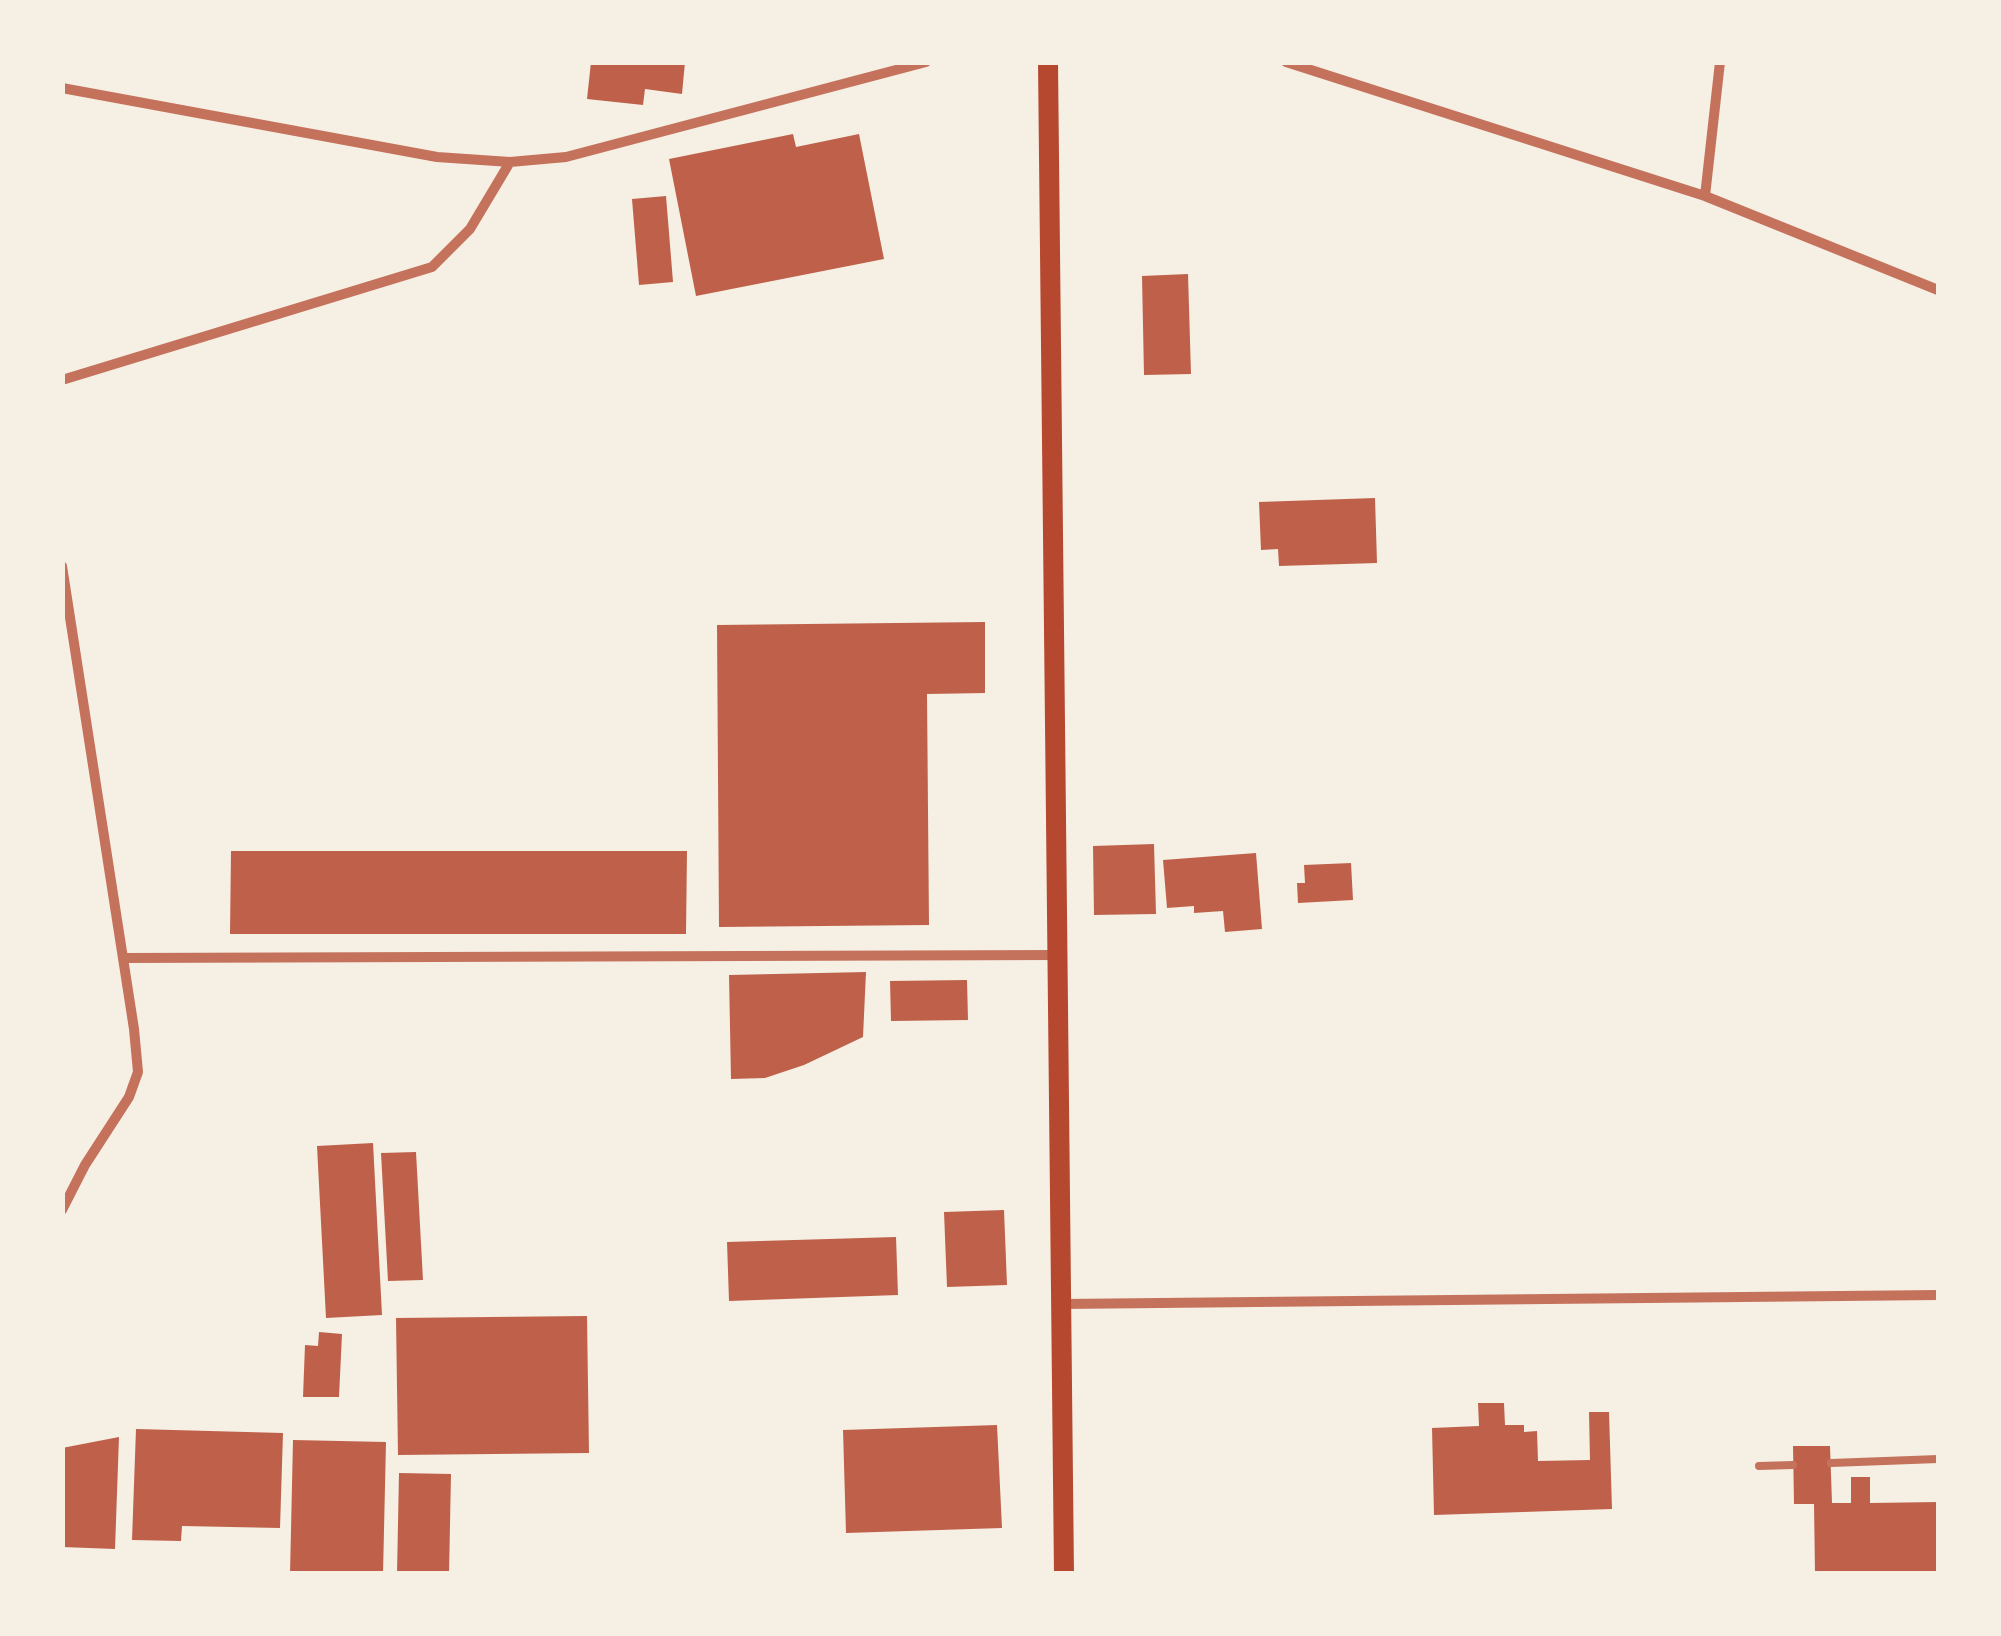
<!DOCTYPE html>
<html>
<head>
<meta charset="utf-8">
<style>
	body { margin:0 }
	#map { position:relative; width:2001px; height:1636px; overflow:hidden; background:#f6efe4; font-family:"Fira Sans",sans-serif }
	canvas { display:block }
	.frame { position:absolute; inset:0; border:65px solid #f6efe4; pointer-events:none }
</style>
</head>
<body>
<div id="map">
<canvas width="2001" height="1636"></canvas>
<div class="frame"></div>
</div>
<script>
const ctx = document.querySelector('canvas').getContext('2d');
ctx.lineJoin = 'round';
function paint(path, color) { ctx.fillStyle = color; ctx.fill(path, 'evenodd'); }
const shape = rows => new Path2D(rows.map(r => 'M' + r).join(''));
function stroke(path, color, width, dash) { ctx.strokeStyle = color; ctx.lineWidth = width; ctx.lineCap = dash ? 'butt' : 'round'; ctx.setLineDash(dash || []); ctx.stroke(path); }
paint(shape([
	[591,62,685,62,682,94,645,89,643,105,587,99],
	[793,134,796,147,859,134,884,259,696,296,669,159],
	[666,196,673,282,639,285,632,199],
	[1188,274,1191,374,1144,375,1142,276],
	[1375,498,1377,563,1279,566,1278,549,1261,550,1259,502],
	[985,622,985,693,927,694,929,925,719,927,717,625],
	[1154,844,1156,914,1094,915,1093,846],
	[231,851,687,851,686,934,230,934],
	[1256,853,1262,929,1225,932,1223,911,1194,913,1194,906,1167,908,1163,860],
	[1351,863,1353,900,1298,903,1297,883,1305,883,1304,865],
	[866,972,863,1037,804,1065,765,1078,731,1079,729,975],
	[967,980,968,1020,891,1021,890,981],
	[373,1143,382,1315,326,1318,317,1146],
	[416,1152,423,1280,388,1281,381,1153],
	[1004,1210,1007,1285,947,1287,944,1212],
	[896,1237,898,1295,729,1301,727,1242],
	[587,1316,589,1453,398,1455,396,1318],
	[319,1332,342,1334,339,1397,303,1397,305,1345,318,1346],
	[1478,1403,1504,1403,1505,1425,1524,1425,1524,1432,1537,1431,1538,1461,1590,1460,1589,1412,1609,1412,1612,1509,1434,1515,1432,1428,1479,1426],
	[997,1425,1002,1528,846,1533,843,1430],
	[136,1429,283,1433,280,1528,182,1526,181,1541,132,1540],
	[119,1437,115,1549,62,1547,62,1448],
	[293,1440,386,1442,383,1574,290,1574],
	[1793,1446,1830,1446,1832,1503,1851,1503,1851,1477,1870,1477,1870,1503,1938,1502,1938,1574,1815,1574,1814,1504,1794,1504],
	[399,1473,451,1474,449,1574,397,1574]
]), '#bf614a');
stroke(shape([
	[1831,1463,1938,1459],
	[1759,1466,1793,1465]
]), '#c5725c', 8);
stroke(shape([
	[1286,62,1705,196,1938,290],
	[62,88,437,157,510,162,566,157,926,62],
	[1705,196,1720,62],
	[62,380,432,267,470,229,510,162],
	[62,566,134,1029,138,1072,129,1097,85,1165,62,1210],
	[123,958,1057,955],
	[1062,1304,1938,1295]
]), '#c5725c', 10);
stroke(shape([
	[1048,62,1064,1574]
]), '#b5482f', 20);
</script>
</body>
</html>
